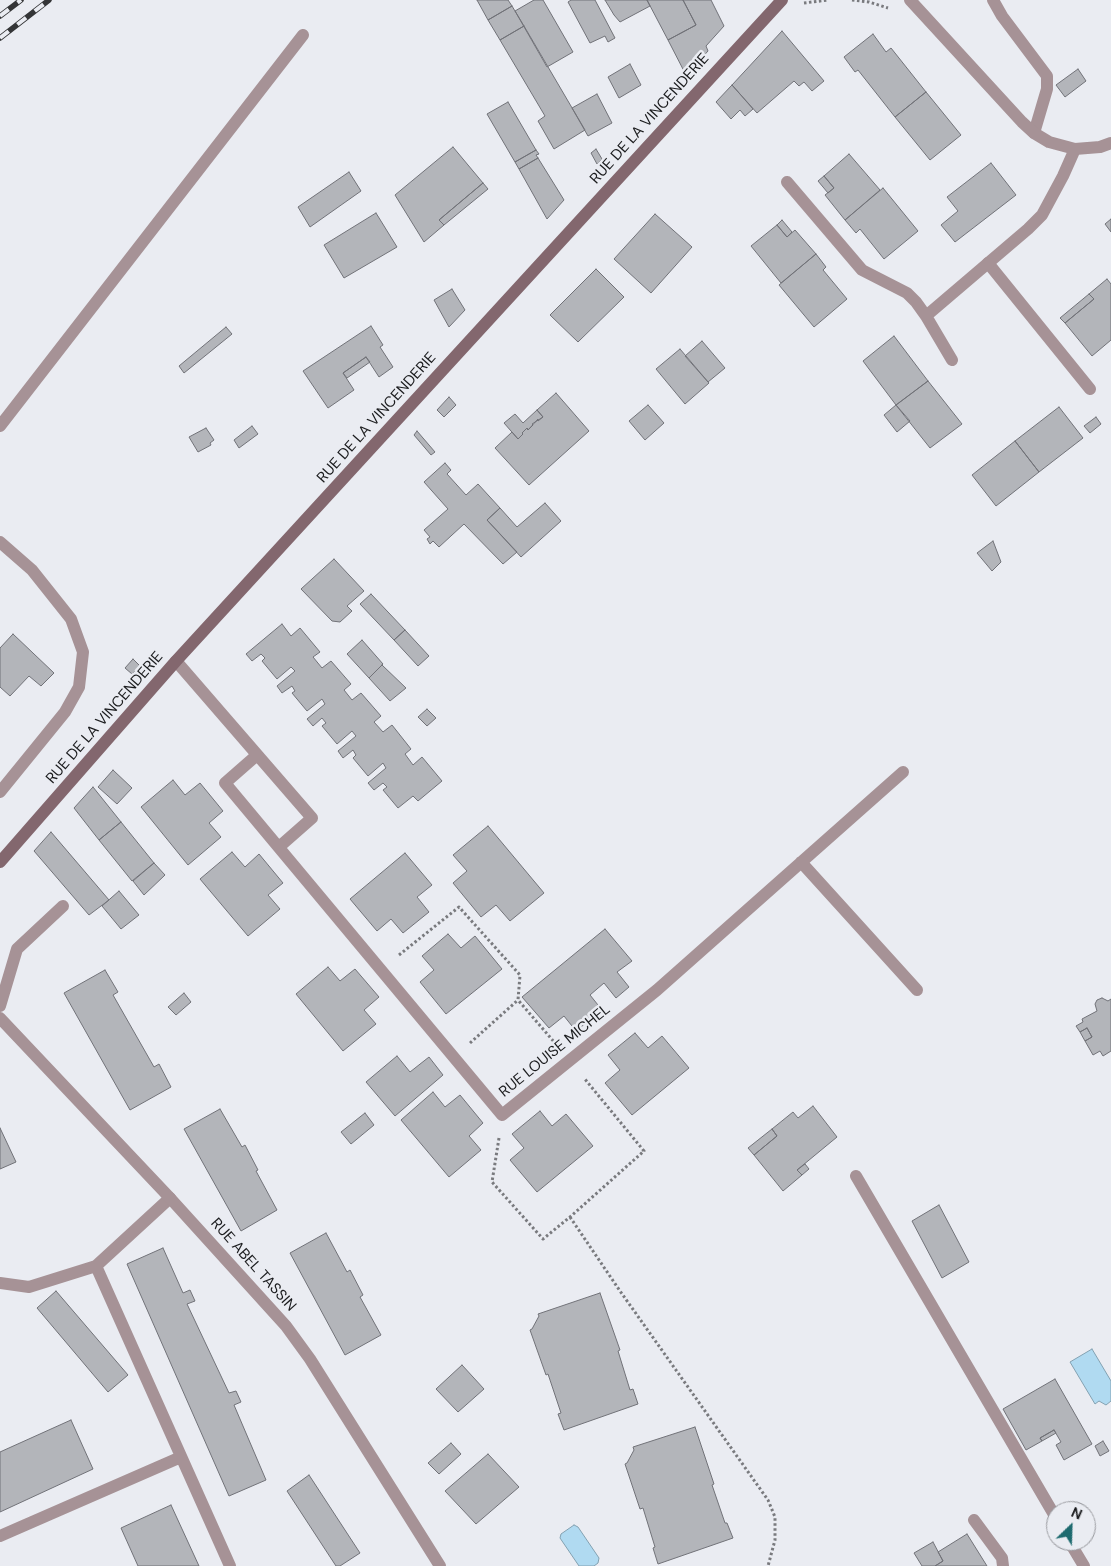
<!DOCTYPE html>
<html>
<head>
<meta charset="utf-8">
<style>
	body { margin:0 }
	#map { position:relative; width:1111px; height:1566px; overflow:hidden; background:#eaecf2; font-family:"DM Sans",sans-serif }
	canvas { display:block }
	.north { position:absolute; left:1046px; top:1501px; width:50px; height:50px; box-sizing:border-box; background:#eaecf2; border:1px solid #97989d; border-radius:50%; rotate:24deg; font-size:14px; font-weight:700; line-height:20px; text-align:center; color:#1a1b1d }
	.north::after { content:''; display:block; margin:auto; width:18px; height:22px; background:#1e6a6f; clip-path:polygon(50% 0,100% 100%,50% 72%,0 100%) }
</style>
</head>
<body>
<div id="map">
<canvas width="1111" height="1566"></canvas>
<div class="north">N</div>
</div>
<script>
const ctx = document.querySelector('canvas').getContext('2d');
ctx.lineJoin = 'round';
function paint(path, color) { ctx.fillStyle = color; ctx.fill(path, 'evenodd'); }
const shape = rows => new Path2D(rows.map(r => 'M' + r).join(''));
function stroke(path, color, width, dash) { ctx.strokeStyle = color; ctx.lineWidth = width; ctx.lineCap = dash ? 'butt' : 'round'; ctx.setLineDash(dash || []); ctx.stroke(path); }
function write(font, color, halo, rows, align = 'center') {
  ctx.font = font + ' "DM Sans",sans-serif'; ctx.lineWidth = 5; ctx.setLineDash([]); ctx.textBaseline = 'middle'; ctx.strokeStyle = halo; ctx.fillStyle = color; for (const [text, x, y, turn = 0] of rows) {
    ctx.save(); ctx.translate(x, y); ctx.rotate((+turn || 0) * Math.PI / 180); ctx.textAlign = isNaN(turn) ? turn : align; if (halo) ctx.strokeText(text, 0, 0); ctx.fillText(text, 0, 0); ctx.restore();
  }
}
const water = shape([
	[1092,1349,1111,1381,1111,1401,1106,1405,1099,1401,1095,1404,1070,1362,1092,1349],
	[574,1525,578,1527,599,1558,598,1563,594,1566,579,1566,560,1538,561,1534,574,1525]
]);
paint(water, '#b0daf1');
stroke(water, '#83a1b1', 1);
const building = shape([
	[477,0,508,0,512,6,488,20,477,0],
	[534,0,543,0,573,52,547,67,515,11,534,0],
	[571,0,595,0,615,38,608,42,605,36,590,43,568,2,571,0],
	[605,0,647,0,650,6,620,22,614,15,605,0],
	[647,0,683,0,696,25,668,40,647,0],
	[683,0,711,0,724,26,706,46,708,51,686,75,668,40,696,25,683,0],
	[512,6,524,26,500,40,488,20,512,6],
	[524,26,585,130,554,149,538,121,545,116,500,40,524,26],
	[782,31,824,81,812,91,804,82,799,86,794,81,757,113,732,85,782,31],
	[873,34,886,52,891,48,926,92,895,117,858,70,855,72,844,57,873,34],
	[630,64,641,85,619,98,608,77,630,64],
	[1078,69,1086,81,1065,97,1056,85,1078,69],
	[732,85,753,109,745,116,740,110,731,119,716,102,732,85],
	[926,92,961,135,930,160,895,117,926,92],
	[597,94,612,123,588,136,572,108,597,94],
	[508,102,536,150,515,162,487,114,508,102],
	[453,147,483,183,439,220,444,225,424,242,395,195,453,147],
	[596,149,602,159,597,164,591,153,596,149],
	[536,150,539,154,536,155,538,158,519,169,515,162,536,150],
	[849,154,880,190,845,220,825,195,834,188,824,176,849,154],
	[538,158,564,200,547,219,519,169,538,158],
	[991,163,1016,195,955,242,941,225,958,211,947,197,991,163],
	[349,172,361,191,310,227,298,207,349,172],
	[824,176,834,188,828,193,818,181,824,176],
	[483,183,488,189,444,225,439,220,483,183],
	[883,188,918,231,884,259,860,229,856,233,845,220,883,188],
	[376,213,397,247,344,278,324,245,376,213],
	[655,214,692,247,651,293,614,259,655,214],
	[1111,219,1111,232,1105,224,1111,219],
	[782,220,792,232,787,237,777,225,782,220],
	[777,225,787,237,795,230,816,254,781,283,751,246,777,225],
	[816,254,826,267,823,270,847,299,814,327,779,285,816,254],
	[596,269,624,297,578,342,550,315,596,269],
	[1107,279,1111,284,1111,340,1092,356,1065,323,1094,299,1089,294,1107,279],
	[452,289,465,310,449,327,434,300,452,289],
	[1089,294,1094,299,1065,323,1060,318,1089,294],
	[371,326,383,345,380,347,393,367,379,377,366,357,343,373,354,390,328,408,303,371,371,326],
	[226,327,232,334,184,373,179,366,226,327],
	[894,336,928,381,896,405,863,361,894,336],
	[702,341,725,368,708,382,685,356,702,341],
	[680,349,709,383,685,404,656,369,680,349],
	[366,357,370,362,347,378,343,373,366,357],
	[928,381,962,424,930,448,896,405,928,381],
	[556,393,589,431,529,485,495,448,512,432,518,439,523,434,522,433,527,428,528,430,538,419,538,421,543,417,537,410,556,393],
	[449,397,456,405,444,417,437,410,449,397],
	[648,405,664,423,645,440,629,421,648,405],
	[896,405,910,421,897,432,884,415,896,405],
	[1059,407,1083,438,1039,472,1015,441,1059,407],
	[537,410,543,417,532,424,533,425,528,430,527,428,522,433,523,434,518,439,504,423,515,414,523,423,537,410],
	[1096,417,1101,424,1090,433,1084,426,1096,417],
	[252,426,258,434,239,448,234,440,252,426],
	[206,428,214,440,210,443,211,445,198,452,189,437,206,428],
	[417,431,435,452,431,455,414,435,417,431],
	[1015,441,1039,472,996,506,972,475,1015,441],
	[445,463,451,470,447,474,466,495,478,484,500,508,487,520,517,552,503,564,464,524,439,547,433,541,430,544,427,539,430,537,424,530,448,509,424,482,445,463],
	[545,503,561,521,521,557,487,520,500,508,517,527,545,503],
	[993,541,1001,562,992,571,977,553,993,541],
	[334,559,364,591,347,606,352,611,340,622,332,621,301,589,334,559],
	[371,594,405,630,394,640,360,604,371,594],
	[282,624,291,636,300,628,320,652,313,657,322,668,331,661,351,684,344,690,352,700,361,693,381,716,374,722,383,732,392,725,411,749,405,754,413,765,422,757,442,781,418,801,413,796,398,808,383,790,387,787,383,783,374,790,368,783,386,768,383,763,368,776,353,758,356,755,353,750,343,758,338,751,356,736,352,731,337,744,322,726,326,723,322,718,313,726,307,719,325,704,322,699,307,711,292,693,295,691,292,686,282,693,277,686,295,671,291,667,277,679,262,661,265,658,261,654,252,661,246,654,282,624],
	[405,630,429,656,418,666,394,640,405,630],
	[13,634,54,673,41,686,29,676,10,696,0,687,0,648,13,634],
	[362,640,383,664,369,678,347,654,362,640],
	[133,659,140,666,132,674,125,668,133,659],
	[382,665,406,688,390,701,369,678,382,665],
	[427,709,436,718,427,726,418,717,427,709],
	[113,770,132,788,117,804,98,787,113,770],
	[173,780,185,795,200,783,223,811,209,823,221,837,188,865,141,807,173,780],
	[93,787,121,822,99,840,74,808,93,787],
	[121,822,154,863,132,881,99,840,121,822],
	[488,826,544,893,510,921,496,905,481,917,453,883,467,871,453,855,488,826],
	[51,832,109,900,89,915,34,851,51,832],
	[232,852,245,867,259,854,283,883,268,895,280,909,248,936,200,879,232,852],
	[405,853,432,885,417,897,429,912,403,933,391,919,377,931,350,899,405,853],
	[154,863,165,875,144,895,133,881,154,863],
	[119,891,139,915,121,929,102,906,119,891],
	[605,929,632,961,617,972,629,987,616,998,604,983,590,995,602,1010,576,1031,564,1016,549,1028,522,997,605,929],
	[448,934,461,948,475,936,502,969,446,1014,420,982,434,970,422,956,448,934],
	[328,967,340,981,355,969,379,997,364,1010,376,1024,343,1051,296,994,328,967],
	[105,970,118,992,113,995,154,1067,159,1064,171,1087,130,1110,64,993,105,970],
	[184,993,191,1002,176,1015,168,1007,184,993],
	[1102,998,1108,1001,1111,999,1111,1051,1103,1056,1100,1051,1093,1055,1085,1041,1092,1037,1087,1028,1080,1032,1076,1026,1083,1022,1082,1019,1097,1011,1095,1004,1097,1000,1102,998],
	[1087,1028,1092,1037,1085,1041,1080,1032,1087,1028],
	[635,1033,648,1048,662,1036,689,1068,632,1115,605,1083,620,1070,608,1055,635,1033],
	[397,1056,410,1072,429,1057,443,1075,395,1116,366,1082,397,1056],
	[433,1092,445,1107,460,1095,483,1123,469,1136,481,1150,449,1177,401,1120,433,1092],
	[813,1106,837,1137,797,1170,802,1175,783,1191,754,1155,777,1136,772,1129,793,1112,798,1118,813,1106],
	[220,1109,242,1147,245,1145,258,1170,256,1171,277,1210,241,1231,184,1129,220,1109],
	[540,1111,552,1126,566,1114,593,1146,537,1192,510,1160,524,1148,512,1134,540,1111],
	[365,1113,374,1125,351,1144,341,1132,365,1113],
	[0,1128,16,1162,0,1169,0,1128],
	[772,1129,777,1136,754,1155,748,1148,772,1129],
	[805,1164,809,1169,802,1175,797,1170,805,1164],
	[939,1205,969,1262,942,1278,912,1221,939,1205],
	[326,1233,347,1272,350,1270,363,1295,360,1297,381,1335,345,1355,290,1253,326,1233],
	[163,1248,183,1293,190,1290,195,1301,187,1304,229,1393,236,1391,241,1402,234,1405,266,1480,229,1496,127,1264,163,1248],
	[56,1291,128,1375,108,1392,37,1308,56,1291],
	[600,1293,620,1350,618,1351,630,1390,633,1389,638,1404,564,1430,558,1414,561,1413,548,1374,546,1375,530,1330,532,1329,539,1316,538,1314,600,1293],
	[462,1365,484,1389,458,1412,436,1389,462,1365],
	[1055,1379,1092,1444,1064,1460,1056,1445,1061,1442,1054,1430,1040,1438,1042,1441,1026,1450,1003,1409,1055,1379],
	[71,1420,93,1469,0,1512,0,1452,71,1420],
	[695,1427,714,1484,712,1485,725,1523,727,1523,733,1538,658,1564,653,1548,655,1547,643,1508,640,1509,625,1464,627,1463,634,1450,633,1447,695,1427],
	[1054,1430,1056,1433,1042,1441,1040,1438,1054,1430],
	[1103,1441,1109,1451,1100,1456,1095,1446,1103,1441],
	[451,1443,461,1454,439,1474,428,1463,451,1443],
	[488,1454,519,1487,476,1524,445,1491,488,1454],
	[309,1475,360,1553,340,1566,336,1566,287,1491,309,1475],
	[171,1505,199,1566,138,1566,121,1528,171,1505],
	[967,1534,987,1566,935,1566,943,1561,938,1552,967,1534],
	[933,1542,943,1561,935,1566,922,1566,914,1553,933,1542]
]);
paint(building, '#b3b5ba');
stroke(building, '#717278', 1);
stroke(shape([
	[852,0,869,2,888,8],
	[804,3,828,0],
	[399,955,459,907,520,975,518,1000,555,1043],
	[470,1043,518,1000],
	[499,1138,492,1182,543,1239,570,1217,644,1151,584,1078],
	[570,1217,620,1291,768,1500,775,1517,775,1540,768,1566]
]), '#797a7e', 3, [2.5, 2.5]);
stroke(shape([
	[993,0,1002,16,1047,76,1047,89,1034,133],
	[988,263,1090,389],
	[0,426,303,35],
	[0,542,32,570,71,619,83,652,79,687,65,712,0,792],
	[0,1006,17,949,63,906],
	[856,1176,1056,1518],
	[170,1198,96,1266,230,1566],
	[0,1283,29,1287,96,1266],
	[974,1520,1002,1558,1003,1566],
	[0,1536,181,1457],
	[1069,1541,1084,1566]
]), '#a69296', 12);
stroke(shape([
	[910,0,1022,122,1034,133,1049,142,1075,149,1100,147,1111,143],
	[787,182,862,270,907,293,916,302,926,316,952,360],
	[926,316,1028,229,1042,215,1063,176,1075,149],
	[176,661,312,818,279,847],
	[257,755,225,783,502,1115,657,990,903,772],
	[801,862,917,990],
	[0,1018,170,1198,286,1326,310,1359,440,1566]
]), '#a69296', 12);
stroke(shape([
	[0,862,176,661,782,0]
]), '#83676e', 12);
const rail = shape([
	[0,16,21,0],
	[0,38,49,0]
]);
stroke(rail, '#343537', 5.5);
stroke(rail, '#eaecf2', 4, [11]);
write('15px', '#1a1b1d', '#eaecf2', [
	["RUE DE LA VINCENDERIE",650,119,-48],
	["RUE DE LA VINCENDERIE",377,418,-48],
	["RUE DE LA VINCENDERIE",105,718,-49],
	["RUE LOUISE MICHEL",555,1051,-39],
	["RUE ABEL TASSIN",253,1265,48]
]);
</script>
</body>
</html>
